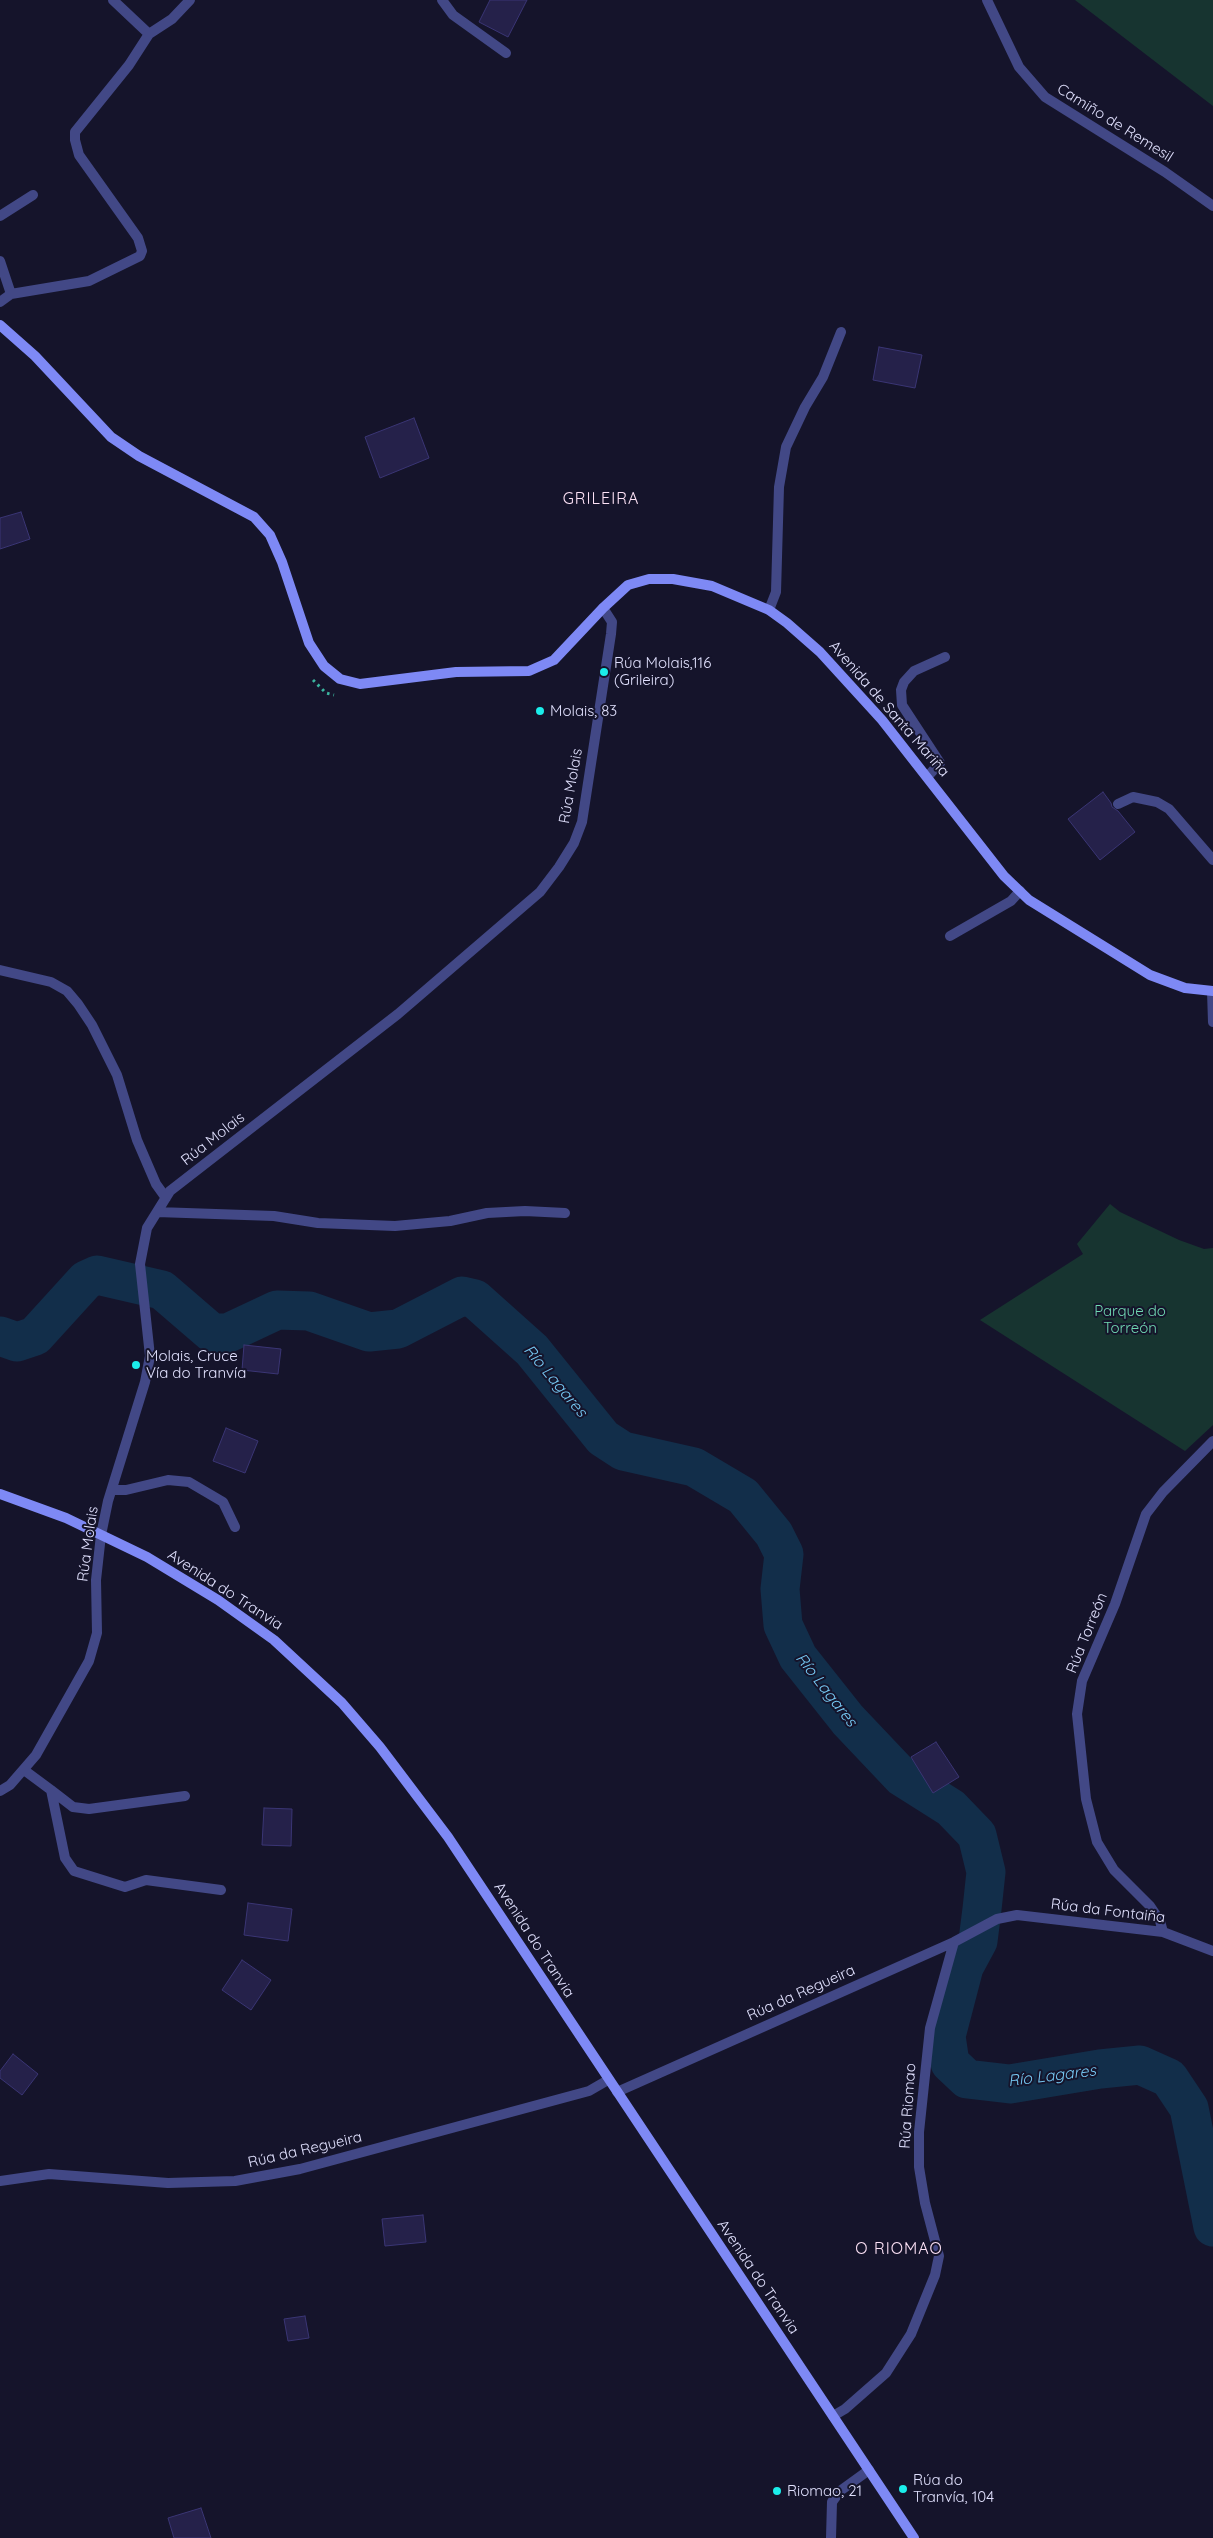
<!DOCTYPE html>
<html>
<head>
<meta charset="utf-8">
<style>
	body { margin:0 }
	canvas { display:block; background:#15142b }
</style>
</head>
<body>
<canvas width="1213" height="2538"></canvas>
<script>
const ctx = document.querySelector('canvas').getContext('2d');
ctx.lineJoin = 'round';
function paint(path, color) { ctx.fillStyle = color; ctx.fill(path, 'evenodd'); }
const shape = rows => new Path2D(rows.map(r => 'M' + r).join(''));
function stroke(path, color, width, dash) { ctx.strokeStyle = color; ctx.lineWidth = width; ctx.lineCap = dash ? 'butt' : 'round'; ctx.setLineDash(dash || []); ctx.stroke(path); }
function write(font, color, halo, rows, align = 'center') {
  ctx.font = font + ' Quicksand,sans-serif'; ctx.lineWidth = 4; ctx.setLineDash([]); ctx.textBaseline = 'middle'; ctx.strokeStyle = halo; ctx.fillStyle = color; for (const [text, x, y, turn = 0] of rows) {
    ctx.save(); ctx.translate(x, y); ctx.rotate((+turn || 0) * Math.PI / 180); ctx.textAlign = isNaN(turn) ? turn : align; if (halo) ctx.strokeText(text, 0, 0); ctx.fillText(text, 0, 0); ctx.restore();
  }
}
paint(shape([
	[1075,0,1213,0,1213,106],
	[1110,1204,1120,1212,1179,1240,1204,1249,1213,1248,1213,1425,1185,1451,980,1320,1083,1254,1077,1244]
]), '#173430');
stroke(shape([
	[0,1336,17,1342,35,1336,86,1280,97,1275,162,1290,212,1333,228,1333,277,1310,309,1311,369,1332,398,1329,462,1296,475,1299,532,1350,603,1438,623,1451,694,1467,743,1496,774,1534,784,1554,780,1589,783,1625,798,1657,848,1720,902,1777,951,1808,977,1835,986,1872,982,1909,978,1941,964,1967,946,2036,950,2063,967,2079,1010,2084,1100,2069,1140,2065,1169,2078,1189,2108,1213,2227]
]), '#122e4a', 39);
const building = shape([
	[490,0,527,0,508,37,479,22,490,0],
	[879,347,922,355,915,388,873,380,879,347],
	[414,418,429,458,380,478,365,437,414,418],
	[21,512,30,539,0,549,0,518,21,512],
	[1103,792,1111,803,1112,807,1118,811,1135,832,1100,860,1068,819,1103,792],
	[244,1345,281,1349,278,1374,242,1370,244,1345],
	[226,1428,258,1441,245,1473,213,1461,226,1428],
	[936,1742,959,1777,933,1793,911,1757,936,1742],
	[264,1808,292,1809,291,1846,262,1845,264,1808],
	[248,1903,292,1909,288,1941,244,1935,248,1903],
	[242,1960,271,1980,251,2010,222,1990,242,1960],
	[13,2054,38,2074,22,2095,0,2078,0,2071,13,2054],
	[423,2215,426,2242,385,2246,382,2219,423,2215],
	[305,2316,309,2338,288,2341,284,2319,305,2316],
	[201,2508,211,2538,174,2538,168,2518,201,2508]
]);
paint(building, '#25214a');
stroke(building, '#3a3574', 1);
stroke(shape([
	[313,680,326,693,334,695]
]), '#3bb59f', 3, [2.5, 4]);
stroke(shape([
	[113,0,149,34],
	[442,0,453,15,506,53],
	[987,0,1019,67,1045,97,1165,172,1213,206],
	[0,216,33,195],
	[0,261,11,294],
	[0,302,11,294,89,281,140,256,142,251,138,238,79,155,75,140,75,132,129,65,149,34,172,19,190,0],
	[769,610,776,592,779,487,786,447,805,407,823,377,841,332],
	[928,776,940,763,902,705,901,690,904,682,914,671,945,657],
	[1118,804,1133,797,1157,802,1169,809,1213,860],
	[950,936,1011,901,1020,891],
	[0,970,51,982,67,991,78,1004,92,1025,117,1075,137,1140,156,1184,166,1198],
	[1212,991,1213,1022],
	[157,1212,274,1216,318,1223,395,1226,450,1221,487,1213,525,1211,565,1213],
	[112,1490,126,1490,168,1480,189,1482,223,1502,235,1527],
	[24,1770,51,1790,65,1858,74,1871,125,1887,146,1880,221,1890],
	[51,1790,73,1807,89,1809,185,1796],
	[0,1791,10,1785,36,1755,89,1661,97,1633,96,1580,101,1535,108,1501,145,1382,150,1356,140,1264,147,1228,170,1191,398,1014,540,892,559,867,574,843,582,822,611,634,612,622,603,608],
	[1163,1932,1160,1921,1150,1906,1114,1870,1097,1842,1086,1799,1077,1714,1082,1681,1115,1604,1146,1514,1163,1492,1213,1441],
	[617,2092,954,1942,997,1919,1017,1915,1163,1932,1213,1951],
	[0,2181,49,2174,168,2183,235,2181,300,2169,589,2091,608,2080],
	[833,2416,845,2409,886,2373,911,2334,935,2275,939,2256,925,2203,919,2167,919,2132,930,2028,954,1942],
	[831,2538,832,2502,840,2491,869,2470]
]), '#424886', 10);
stroke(shape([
	[0,325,35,356,111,437,139,456,254,517,270,535,282,562,309,643,324,666,340,679,360,684,456,672,529,671,554,660,603,608,628,585,649,579,673,579,712,586,769,610,787,623,820,652,882,720,1004,876,1029,900,1150,975,1185,988,1213,991],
	[0,1494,66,1518,147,1557,218,1600,274,1640,342,1703,380,1747,448,1837,914,2538]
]), '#7e89f5', 10);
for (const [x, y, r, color] of [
	[604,672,5,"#1bedea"],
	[540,711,5,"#1bedea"],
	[136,1365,5,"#1bedea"],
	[903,2489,5,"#1bedea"],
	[777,2491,5,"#1bedea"]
]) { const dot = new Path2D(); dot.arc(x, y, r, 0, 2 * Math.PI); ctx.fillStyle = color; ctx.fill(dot); stroke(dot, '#15142b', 2); }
write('15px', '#e0e0fd', '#15142b', [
	["Camiño de Remesil",1115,123,32],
	["Avenida de Santa Mariña",889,709,49],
	["Rúa Molais",571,786,-80],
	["Rúa Molais",213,1139,-38],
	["Rúa Molais",88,1544,-82],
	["Avenida do Tranvia",225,1590,33],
	["Rúa Torreón",1087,1633,-68],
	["Rúa da Fontaiña",1108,1911,7],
	["Avenida do Tranvia",534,1940,57],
	["Rúa da Regueira",801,1993,-24],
	["Rúa Riomao",908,2106,-86],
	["Rúa da Regueira",305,2150,-13],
	["Avenida do Tranvia",758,2277,56]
]);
write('15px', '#e0e0fd', '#15142b', [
	["Rúa Molais,116",614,663],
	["(Grileira)",614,680],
	["Molais, 83",550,711],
	["Molais, Cruce",146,1356],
	["Vía do Tranvía",146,1373],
	["Rúa do",913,2480],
	["Tranvía, 104",913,2497],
	["Riomao, 21",787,2491]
], 'left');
write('15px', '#70d9b2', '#15142b', [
	["Parque do",1130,1311],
	["Torreón",1130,1328]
]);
ctx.letterSpacing = '1px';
write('16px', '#fde2f6', '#15142b', [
	["GRILEIRA",601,499],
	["O RIOMAO",899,2249]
]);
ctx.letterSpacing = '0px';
write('italic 16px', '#76c9f4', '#15142b', [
	["Río Lagares",555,1381,50],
	["Río Lagares",826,1690,52],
	["Río Lagares",1052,2076,-7]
]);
</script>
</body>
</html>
